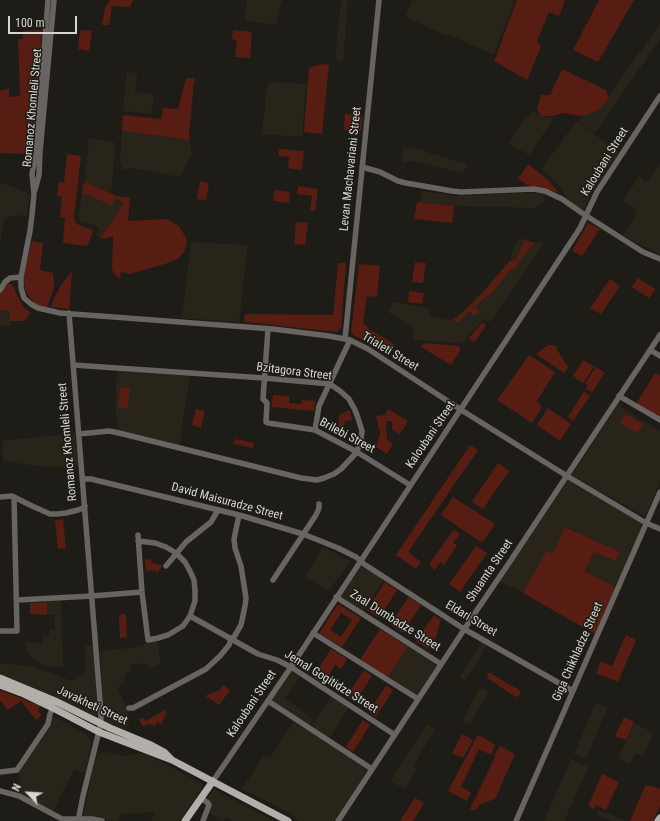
<!DOCTYPE html>
<html>
<head>
<meta charset="utf-8">
<style>
	body { margin:0 }
	#map { position:relative; width:660px; height:821px; overflow:hidden; background:#1e1c16; font-family:"Roboto Condensed",sans-serif }
	canvas { display:block }
	.north { position:absolute; left:8px; top:773px; width:40px; height:40px; -webkit-text-stroke:3px #1e1c16; paint-order:stroke; rotate:295deg; font-size:11px; font-weight:700; line-height:16px; text-align:center; color:#d6d5d1 }
	.north::after { content:''; display:block; margin:auto; width:14px; height:18px; background:#d6d5d1; clip-path:polygon(50% 0,100% 100%,50% 72%,0 100%) }
	.scale { position:absolute; left:8px; top:16px; width:69px; height:18px; box-sizing:border-box; border:2px solid #d6d5d1; border-top:0; padding-left:5px; font-size:12px; line-height:14px; white-space:nowrap; color:#d6d5d1; -webkit-text-stroke:3px #1e1c16; paint-order:stroke }
</style>
</head>
<body>
<div id="map">
<canvas width="660" height="821"></canvas>
<div class="north">N</div>
<div class="scale">100 m</div>
</div>
<script>
const ctx = document.querySelector('canvas').getContext('2d');
ctx.lineJoin = 'round';
function paint(path, color) { ctx.fillStyle = color; ctx.fill(path, 'evenodd'); }
const shape = rows => new Path2D(rows.map(r => 'M' + r).join(''));
function stroke(path, color, width, dash) { ctx.strokeStyle = color; ctx.lineWidth = width; ctx.lineCap = dash ? 'butt' : 'round'; ctx.setLineDash(dash || []); ctx.stroke(path); }
function write(font, color, halo, rows, align = 'center') {
  ctx.font = font + ' "Roboto Condensed",sans-serif'; ctx.lineWidth = 3; ctx.setLineDash([]); ctx.textBaseline = 'middle'; ctx.strokeStyle = halo; ctx.fillStyle = color; for (const [text, x, y, turn = 0] of rows) {
    ctx.save(); ctx.translate(x, y); ctx.rotate((+turn || 0) * Math.PI / 180); ctx.textAlign = isNaN(turn) ? turn : align; if (halo) ctx.strokeText(text, 0, 0); ctx.fillText(text, 0, 0); ctx.restore();
  }
}
paint(shape([
	[247,0,282,0,278,13,276,25,245,20],
	[341,0,348,0,343,61,335,60],
	[413,0,515,0,494,55,448,34,447,36,408,18,406,14],
	[660,24,660,39,595,133,578,122,587,112,596,113],
	[127,72,137,73,135,92,154,94,151,114,123,111],
	[272,82,306,84,302,137,262,134,267,86,269,83],
	[533,111,543,116,554,118,529,155,521,150,520,151,509,143,521,124],
	[576,121,619,152,592,192,584,210,582,211,571,203,557,183,542,169],
	[122,131,190,140,192,155,186,164,181,177,131,168,123,170,120,163],
	[89,138,114,142,114,162,111,193,85,182],
	[403,147,411,147,468,165,462,173,414,161,402,163],
	[660,163,660,254,635,242,623,235,636,214,637,211,635,208,623,201,640,175,646,183],
	[0,182,30,194,26,217,21,215,4,218,0,244],
	[422,191,455,196,521,193,544,193,545,201,536,208,454,206,420,202],
	[82,194,86,194,111,204,115,198,124,204,100,238,96,236,99,228,95,225,81,222,78,217],
	[519,238,537,243,539,242,543,244,490,322,484,319,462,343,414,340,413,328,388,312,393,302,396,302,430,309,429,317,451,320,462,312,484,290,506,265,511,259,511,254],
	[191,242,248,245,239,322,182,318],
	[11,309,11,326,0,326,0,310],
	[117,371,190,375,179,447,119,430,115,408],
	[618,405,660,431,660,483,645,517,572,475],
	[75,433,79,468,37,466,3,461,2,441],
	[568,479,641,524,642,528,615,587,585,572,594,552,615,561,620,552,566,527,553,555,546,551,523,593,500,581,567,480],
	[323,547,350,561,329,591,305,577],
	[362,565,384,579,363,612,342,598,341,596],
	[61,600,63,667,43,666,34,659,27,651,26,642,42,643,43,635,49,635,50,630,55,630,55,615,47,615,47,601],
	[157,640,161,663,149,669,149,665,143,665,142,663,130,665,130,671,125,674,124,682,118,688,127,708,130,712,128,714,130,720,126,730,105,721,104,718,100,651,138,647,142,646,149,641],
	[482,642,487,646,465,680,460,677],
	[85,646,93,646,98,715,96,716,0,676,0,663,34,667,72,681,86,671],
	[408,647,437,665,437,666,418,696,387,678],
	[291,672,292,672,300,677,285,699,314,719,309,726,273,703,272,700],
	[480,688,488,692,470,725,462,720],
	[332,696,349,707,329,739,311,727],
	[596,703,607,708,586,759,574,754],
	[53,716,86,734,89,737,91,743,86,773,74,770,53,811,20,794,18,788,21,780,17,773,48,725],
	[294,722,369,768,334,821,299,821,292,814,242,789,264,755,270,758],
	[634,723,654,733,643,756,635,753,630,764,618,758],
	[428,724,435,730,413,766,417,769,405,789,390,781],
	[105,752,119,755,126,756,142,753,146,754,203,784,202,788,180,821,151,821,155,812,121,814,118,821,90,818,83,818,95,758,97,754,99,753],
	[571,759,589,767,564,821,544,821],
	[215,790,274,821,232,821,226,817,223,821,222,821,208,812,206,800,212,791],
	[598,810,610,814,624,821,611,821,596,814]
]), '#292419');
paint(shape([
	[110,0,133,0,130,7,112,6,109,25,102,25,105,8],
	[517,0,565,0,559,16,549,12,537,41,541,47,527,80,494,61],
	[599,0,634,0,598,62,573,50],
	[42,30,32,154,0,153,0,91,9,89,9,97,20,96,18,39,23,39,23,31],
	[80,30,92,31,89,51,78,49],
	[233,30,252,32,250,58,235,57,237,40,232,39],
	[329,64,322,134,304,132,309,68,317,65],
	[562,69,606,90,609,99,597,111,581,116,564,113,552,116,541,116,537,109,541,95,550,95],
	[186,78,192,78,196,80,194,82,189,134,190,140,122,131,123,115,161,119,163,108,178,109],
	[345,114,363,116,361,131,344,130],
	[279,149,304,151,302,170,288,168,289,157,279,156],
	[67,154,81,156,74,218,75,218,75,222,79,225,92,230,93,233,91,237,87,246,63,243,65,218,60,217,62,197,57,196,59,182,64,182],
	[528,164,548,180,559,193,542,187,531,187,518,179],
	[200,181,209,183,206,200,197,199],
	[85,182,117,196,130,198,128,221,166,219,179,226,186,238,187,243,184,252,179,258,168,263,130,274,122,272,121,270,120,279,116,276,113,272,112,268,113,236,104,239,100,238,124,204,116,198,111,205,86,194,82,194,83,185],
	[298,186,318,189,315,211,310,210,312,196,297,194],
	[274,190,290,192,289,203,273,201],
	[417,202,454,206,452,223,414,219],
	[296,222,308,223,305,245,294,244],
	[588,223,600,229,582,256,572,251],
	[32,241,43,243,40,270,53,273,54,288,51,296,47,307,40,306,35,303,28,295,25,290,24,281,24,275],
	[525,241,534,243,521,259,514,270,512,268,490,295,485,297,475,307,480,312,474,315,469,311,459,322,451,320,457,318,481,295,509,262,516,259],
	[415,262,426,263,423,283,412,282],
	[338,263,346,263,341,328,336,332,246,322,244,321,245,315,246,314,333,315],
	[359,264,380,266,377,297,367,296,363,323,369,329,394,344,388,355,375,345,356,337,351,333],
	[72,272,69,309,51,307,54,298,63,282],
	[638,278,655,289,649,298,632,287],
	[610,279,620,286,601,314,590,308],
	[7,284,11,284,14,287,17,295,24,308,30,312,25,321,10,321,10,311,0,310,0,292],
	[409,291,424,293,422,304,408,302],
	[482,323,486,325,474,343,469,338],
	[424,343,459,346,460,351,451,365,421,347],
	[548,345,553,345,557,347,558,351,568,367,564,373,536,354],
	[529,355,555,372,537,401,542,407,532,423,497,400],
	[583,360,594,367,583,383,573,376],
	[596,367,605,373,592,392,586,389,588,386,585,383],
	[655,373,660,376,660,417,636,404],
	[120,387,130,388,128,408,118,407],
	[584,392,590,396,573,421,568,417],
	[273,395,289,396,289,403,302,404,302,400,315,401,314,411,271,407],
	[548,408,571,424,560,441,537,425],
	[196,409,205,411,201,428,192,425],
	[388,409,408,421,400,434,392,430,392,421,386,421,387,440,393,444,387,454,376,447,380,433,376,416,385,415],
	[349,410,353,420,345,421,343,432,338,431,339,415],
	[625,414,643,424,638,433,620,423],
	[235,439,254,443,253,448,233,444],
	[470,445,478,450,408,552,421,562,416,569,396,555],
	[498,463,509,471,483,509,472,502],
	[453,497,495,524,482,543,441,515],
	[63,519,66,548,58,549,55,520],
	[565,527,620,552,615,561,594,552,585,571,615,587,595,634,523,593,546,551,553,554],
	[454,529,460,534,453,543,457,545,444,565,440,562,435,570,429,565],
	[476,546,487,553,460,592,449,584],
	[145,559,152,560,151,563,163,565,157,573,156,571,146,570],
	[385,582,397,590,379,618,367,610],
	[408,597,421,605,403,633,391,625],
	[47,602,47,615,30,614,30,603],
	[338,604,361,618,342,647,319,633],
	[341,613,352,620,341,637,330,630],
	[126,614,127,637,120,638,119,615],
	[434,615,441,620,436,637,428,649,416,641],
	[380,629,408,647,387,678,360,660],
	[626,635,636,640,618,682,596,673,601,661,612,666],
	[331,649,347,659,341,669,335,665,324,684,313,677],
	[364,670,372,676,355,702,346,697],
	[488,673,490,673,519,690,520,692,519,696,516,697,487,678],
	[223,685,230,690,219,705,205,696,220,690],
	[386,685,393,690,376,717,369,712],
	[0,690,40,706,38,711,42,715,36,720,21,701,8,710,0,700],
	[165,710,166,714,161,724,157,722,155,726,148,724,143,727,139,719,143,718,146,721],
	[624,717,634,722,626,740,615,736],
	[363,720,370,725,353,752,346,747],
	[462,734,473,740,463,758,452,753],
	[478,735,493,743,495,746,491,755,479,749,461,787,471,792,467,801,448,791],
	[500,746,515,754,495,799,480,804,476,810,473,810,470,809,495,757,494,756,499,747],
	[602,774,619,782,606,810,596,805,594,809,588,806],
	[645,786,652,786,660,789,660,806,653,821,630,821],
	[415,798,424,803,413,821,400,821]
]), '#581d12');
stroke(shape([
	[48,0,36,153,32,174,34,194,32,215,30,231,21,277,21,288,24,298,31,304,38,308,60,313,273,329,329,336,350,340,368,349,391,364,466,413,567,476,646,523,660,529],
	[362,167,380,172,398,181,406,183,452,191,461,192,534,189,545,191,562,199,582,213,643,252,660,259],
	[35,190,39,175,40,152,54,0],
	[0,290,5,282,10,278,21,277],
	[69,313,101,713,101,723,97,739,83,796,78,821],
	[268,329,263,399,267,403,266,422,268,423,315,430,357,452,410,485],
	[345,339,379,0],
	[650,350,660,356],
	[73,365,264,378,330,384,340,391,349,399,355,410,358,418,362,431,361,439,357,452,341,469,334,474,324,478,317,480,301,478,119,433,109,431,79,434],
	[619,396,660,420],
	[315,430,319,406,350,340],
	[82,479,91,479,239,515,303,534,338,548,356,557,364,564,464,629,573,691],
	[0,497,12,496,32,506,50,514,57,514,66,513,78,510,83,508,85,506],
	[138,535,142,592,148,640,158,638,168,635,183,626,190,616,195,601,195,590,194,580,190,571,185,562,176,553,166,547,155,543,138,541],
	[166,566,186,542,211,522,218,510],
	[273,580,316,515,319,508,319,504],
	[336,597,441,664],
	[17,600,92,596,142,592],
	[190,616,258,654,277,660,291,667,395,735],
	[0,631,17,631,14,497],
	[313,633,418,699],
	[268,701,372,769],
	[129,708,133,708,206,669,220,656,229,645,230,642,232,638,234,637,241,625,245,606,246,598,241,566,235,548,234,539,239,515],
	[0,772,17,770,48,724,50,714,53,708],
	[213,781,291,667,580,228,597,192,660,96],
	[0,791,19,796,62,819,92,819,102,821],
	[201,798,208,803,209,805,203,821],
	[338,821,475,613,509,563,660,335],
	[516,821,660,492]
]), '#676462', 5.5);
stroke(shape([
	[0,678,55,701,110,728,151,745,164,752,171,759],
	[0,685,24,694,53,708,99,732,172,760,288,821],
	[185,821,213,781],
	[658,821,660,818]
]), '#b4aeaa', 7);
write('12px', '#d6d5d1', '#1e1c16', [
	["Romanoz Khomleli Street",33,108,-85],
	["Kaloubani Street",605,162,-58],
	["Levan Machavariani Street",351,169,-84],
	["Trialeti Street",390,352,31],
	["Bzitagora Street",294,372,7],
	["Kaloubani Street",431,435,-56],
	["Brilebi Street",347,436,28],
	["Romanoz Khomleli Street",68,442,-95],
	["David Maisuradze Street",227,502,15],
	["Shuamta Street",490,571,-56],
	["Eldari Street",471,619,31],
	["Zaal Dumbadze Street",395,621,32],
	["Giga Chikhladze Street",578,652,-66],
	["Jemal Gogitidze Street",331,682,32],
	["Kaloubani Street",252,704,-56],
	["Javakheti Street",92,706,25]
]);
</script>
</body>
</html>
